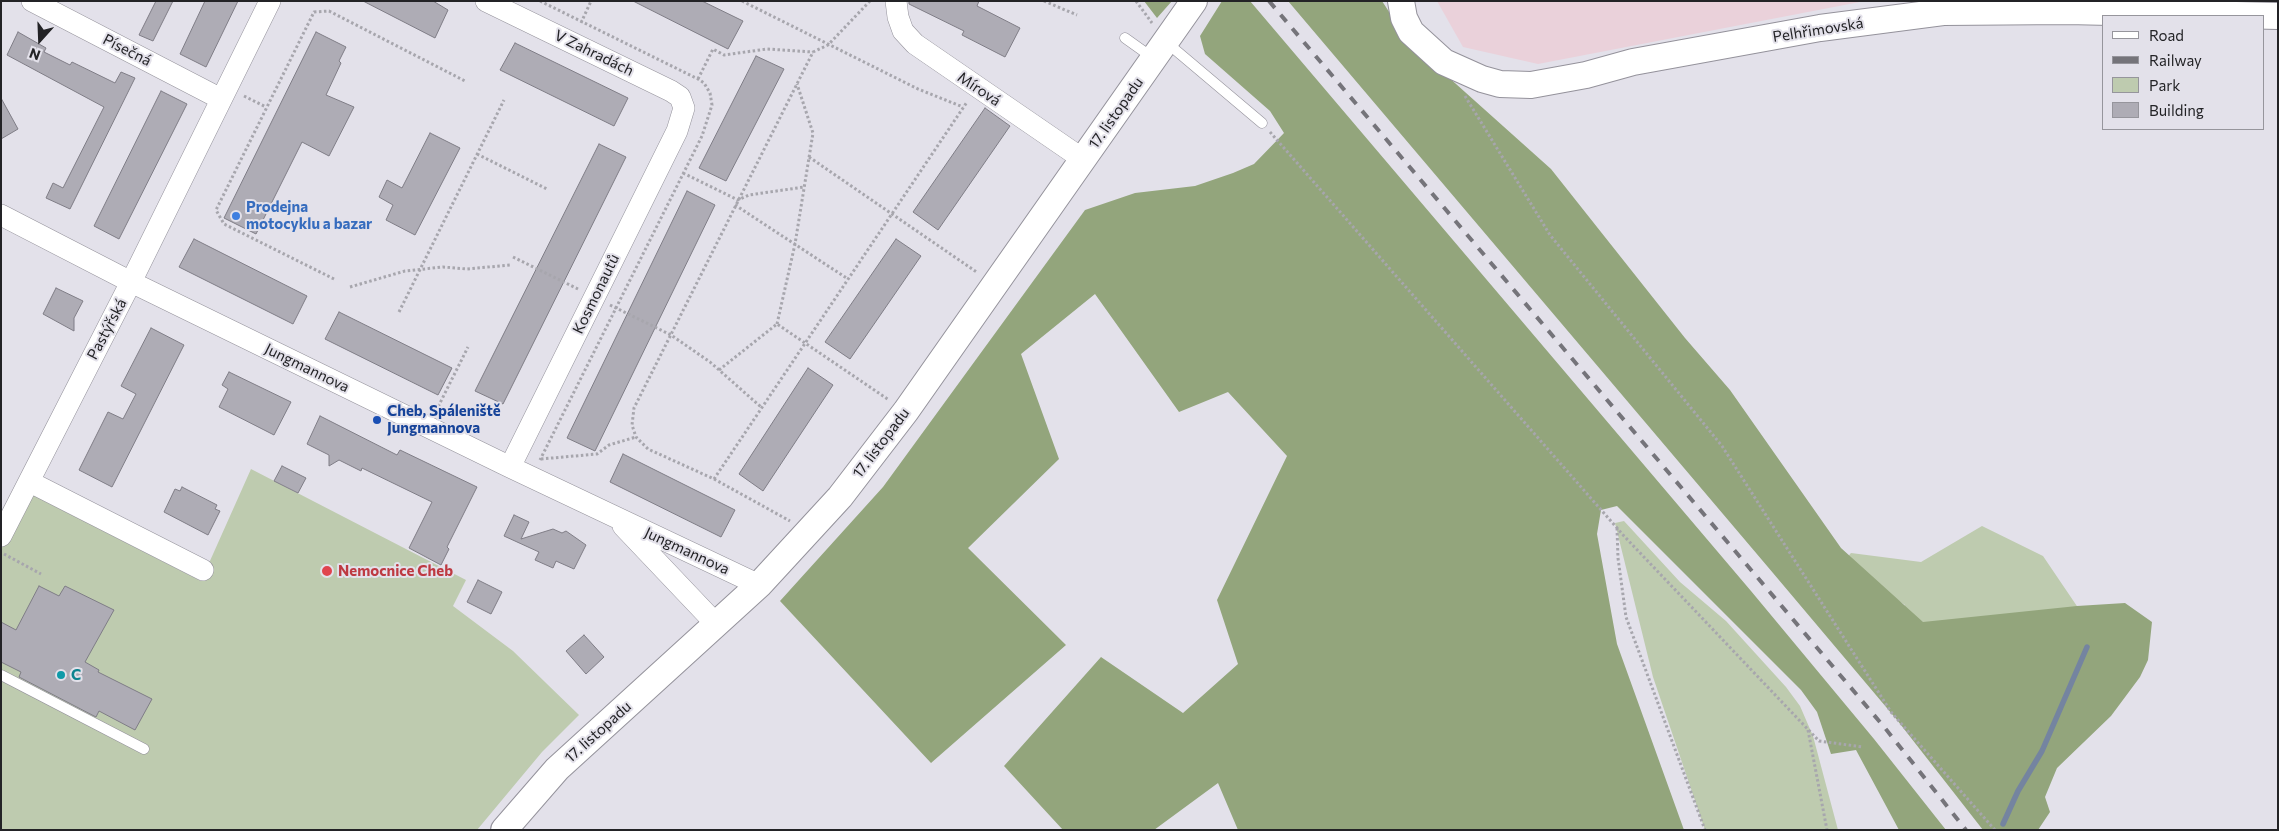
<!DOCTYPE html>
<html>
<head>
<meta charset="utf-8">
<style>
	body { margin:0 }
	#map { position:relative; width:2279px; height:831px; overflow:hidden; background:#e3e1ea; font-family:Commissioner,sans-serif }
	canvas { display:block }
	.frame { position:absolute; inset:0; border:2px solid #232326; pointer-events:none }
	.legend { position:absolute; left:2102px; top:15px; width:162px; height:115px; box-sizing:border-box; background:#e3e1ea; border:1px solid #96959c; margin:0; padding:6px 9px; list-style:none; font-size:15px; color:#232326 }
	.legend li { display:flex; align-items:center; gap:10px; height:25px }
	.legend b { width:25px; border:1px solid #96959c }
	.north { position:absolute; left:15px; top:15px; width:50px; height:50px; -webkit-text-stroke:4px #e3e1ea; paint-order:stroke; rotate:200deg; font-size:14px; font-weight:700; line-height:20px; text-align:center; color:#232326 }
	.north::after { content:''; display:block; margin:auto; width:18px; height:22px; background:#232326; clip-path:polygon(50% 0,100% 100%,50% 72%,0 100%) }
</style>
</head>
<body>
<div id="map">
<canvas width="2279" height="831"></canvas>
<div class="frame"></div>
<ul class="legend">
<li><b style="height:6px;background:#fff"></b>Road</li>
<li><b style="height:6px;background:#75747a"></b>Railway</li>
<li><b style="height:14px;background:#becbaf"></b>Park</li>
<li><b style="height:14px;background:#aeacb5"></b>Building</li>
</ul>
<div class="north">N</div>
</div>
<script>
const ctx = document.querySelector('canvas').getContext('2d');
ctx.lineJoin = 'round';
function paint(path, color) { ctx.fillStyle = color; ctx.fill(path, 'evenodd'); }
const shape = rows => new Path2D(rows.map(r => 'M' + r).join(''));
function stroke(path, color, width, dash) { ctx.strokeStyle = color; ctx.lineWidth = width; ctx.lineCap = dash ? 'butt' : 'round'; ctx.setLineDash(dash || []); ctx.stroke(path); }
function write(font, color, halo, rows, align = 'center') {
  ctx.font = font + ' Commissioner,sans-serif'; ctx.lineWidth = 4; ctx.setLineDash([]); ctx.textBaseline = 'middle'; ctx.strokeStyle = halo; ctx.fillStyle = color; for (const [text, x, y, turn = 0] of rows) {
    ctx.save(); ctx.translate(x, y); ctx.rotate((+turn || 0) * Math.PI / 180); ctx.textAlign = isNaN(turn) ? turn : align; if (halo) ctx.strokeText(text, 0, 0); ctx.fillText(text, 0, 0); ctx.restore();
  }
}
paint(shape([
	[1437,1,1865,1,1538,64,1463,47]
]), '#ead1da');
paint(shape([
	[251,469,466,580,453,606,513,651,579,715,542,752,477,830,1,830,1,536,25,491,201,581],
	[1624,521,1680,582,1726,621,1786,687,1800,706,1813,736,1838,830,1705,830,1653,677,1615,523],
	[1982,526,2043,556,2085,618,1887,632,1905,605,1842,563,1851,553,1921,562]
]), '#becbaf');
paint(shape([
	[1144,1,1172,1,1157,18],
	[1222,1,1250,1,1751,591,1874,739,1946,830,1899,830,1856,750,1831,754,1817,712,1801,690,1617,506,1601,510,1597,534,1617,644,1684,830,1238,830,1218,783,1154,830,1063,830,1004,766,1101,657,1183,713,1238,664,1217,600,1287,456,1228,392,1179,412,1095,294,1021,354,1059,459,968,548,1066,645,931,763,780,601,883,487,1085,210,1135,193,1195,186,1233,173,1254,164,1284,133,1270,111,1205,54,1200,36],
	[1288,1,1382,1,1408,41,1551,169,1685,338,1730,390,1841,548,1923,622,2077,606,2125,603,2152,622,2148,660,2140,677,2111,716,2057,768,2045,797,2050,812,2038,830,1983,830,1897,720,1773,573]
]), '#93a57c');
stroke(shape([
	[2003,824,2018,791,2042,751,2087,647]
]), '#7484a0', 5.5);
const building = shape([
	[156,1,173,1,153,41,139,35,156,1],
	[205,1,238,1,206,67,180,54,205,1],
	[363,1,433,1,448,10,435,38,363,1],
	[633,1,702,1,743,21,728,49,633,1],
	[909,1,979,1,977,6,1020,28,1005,57,962,35,964,31,909,4,909,1],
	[18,32,46,48,44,52,70,65,72,62,115,83,121,72,135,78,70,209,46,198,53,183,63,188,104,107,7,55,18,32],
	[316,32,346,47,339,61,341,63,326,95,354,107,329,156,302,142,256,234,224,218,316,32],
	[515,43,628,98,614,126,500,70,515,43],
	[756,56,784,69,726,181,699,168,756,56],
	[161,91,187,104,119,239,94,226,161,91],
	[1,98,18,129,1,139,1,98],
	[985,108,1010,126,938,230,913,212,985,108],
	[430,133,460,148,415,235,386,220,393,205,379,197,387,180,402,188,430,133],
	[599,144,626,157,503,404,475,391,599,144],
	[687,191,715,205,595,451,567,438,687,191],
	[194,239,307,296,293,324,179,267,194,239],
	[896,239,921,256,850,359,825,342,896,239],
	[56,288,83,301,74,318,74,331,43,314,56,288],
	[339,312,452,368,438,395,325,339,339,312],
	[151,328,184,345,112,487,79,470,108,412,123,419,136,394,121,386,151,328],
	[808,368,833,385,763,491,739,474,808,368],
	[229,372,291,402,274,435,219,407,228,389,222,385,229,372],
	[320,416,397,455,400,450,477,487,447,547,449,549,441,565,409,548,432,502,362,468,361,471,339,460,329,466,329,455,307,444,320,416],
	[623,454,735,510,721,537,610,482,623,454],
	[282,466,306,478,298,493,274,481,282,466],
	[182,487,217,505,215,509,220,511,208,535,164,512,175,489,180,491,182,487],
	[514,515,529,522,521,539,553,529,562,533,566,531,586,545,574,569,556,561,553,568,535,560,539,552,504,536,514,515],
	[478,580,502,592,491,614,467,602,478,580],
	[39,586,59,596,65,586,114,610,85,662,99,670,98,672,152,699,135,730,99,711,96,717,19,677,21,672,1,662,1,622,16,630,39,586],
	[584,635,604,657,586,674,566,651,584,635]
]);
paint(building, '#aeacb5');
stroke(building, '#7f7d86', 1);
const service = shape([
	[1125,38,1153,58],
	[1166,42,1262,123],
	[1,675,144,749]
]);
const minor = shape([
	[32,1,221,99],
	[486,1,671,91,680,97,684,108,677,131,510,467],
	[896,1,898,17,903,31,915,44,1084,160],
	[1,215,131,282,510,467,759,585],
	[30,482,203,570],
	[623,526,716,624],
	[1,536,131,282,270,1]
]);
const tertiary = shape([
	[1401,1,1404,18,1411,32,1444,62,1482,79,1500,84,1531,85,1586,75,1633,62,1820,28,1943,12,2068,11,2278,16],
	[504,830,557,769,759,585,840,497,906,411,1194,1]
]);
stroke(service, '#94929b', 11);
stroke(minor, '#94929b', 22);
stroke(tertiary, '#94929b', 28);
stroke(shape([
	[540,1,698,79,704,83,710,93,712,105,702,136,540,460],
	[742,1,918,89,963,107],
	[870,1,828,45,813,52,634,408,632,425,636,437,648,449,714,479,967,102],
	[1044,1,1077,15],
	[1136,1,1152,23],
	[581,23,591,1],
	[698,79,713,49,724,55,767,49,813,52],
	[244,96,266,107],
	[1465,96,1550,235,1722,446,1891,712,1995,830],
	[1270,132,1624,536,1819,741,1863,747],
	[477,154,547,189],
	[809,157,978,273],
	[683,173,738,200,749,195,804,187],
	[735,205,848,279],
	[513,257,578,289],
	[334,279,224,224,216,210,314,12,329,11,465,81],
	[350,287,405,271,443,267,467,269,510,265],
	[610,305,671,335,710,362,761,407],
	[399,312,504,100],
	[777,324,795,244,813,133,797,84],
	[719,370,777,324,889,400],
	[436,411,468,347],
	[541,459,597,454,609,445,636,437],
	[714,479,790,521],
	[1617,528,1618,558,1626,617,1705,830],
	[4,554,41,574],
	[1808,730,1827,830]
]), '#a7a6ad', 3, [2.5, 2.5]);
stroke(service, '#fff', 10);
stroke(minor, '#fff', 21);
stroke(tertiary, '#fff', 26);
stroke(shape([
	[1269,1,1885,728,1966,830]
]), '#75747a', 4, [9, 9]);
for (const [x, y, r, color] of [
	[236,216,5,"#3f7fe0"],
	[377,420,5,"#1a4fb4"],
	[327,571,6,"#e0444e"],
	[61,675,5,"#0f9aa8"]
]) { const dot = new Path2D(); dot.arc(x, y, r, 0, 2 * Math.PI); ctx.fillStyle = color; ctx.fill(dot); stroke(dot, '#e3e1ea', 2); }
write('15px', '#232326', '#e3e1ea', [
	["Pelhřimovská",1818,30,-9],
	["Písečná",127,50,27],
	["V Zahradách",594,53,26],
	["Mírová",979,89,34],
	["17. listopadu",1116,113,-55],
	["Kosmonautů",596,294,-64],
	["Pastýřská",107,329,-62],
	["Jungmannova",307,368,26],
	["17. listopadu",881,443,-53],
	["Jungmannova",687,551,25],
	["17. listopadu",598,732,-42]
]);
write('bold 15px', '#366cbe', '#e3e1ea', [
	["Prodejna",246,207],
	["motocyklu a bazar",246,224]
], 'left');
write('bold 15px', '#164399', '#e3e1ea', [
	["Cheb, Spáleniště",387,411],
	["Jungmannova",387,428]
], 'left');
write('bold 15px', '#be3a42', '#e3e1ea', [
	["Nemocnice Cheb",338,571]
], 'left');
write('bold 15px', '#0d838f', '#e3e1ea', [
	["C",71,675]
], 'left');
</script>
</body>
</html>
